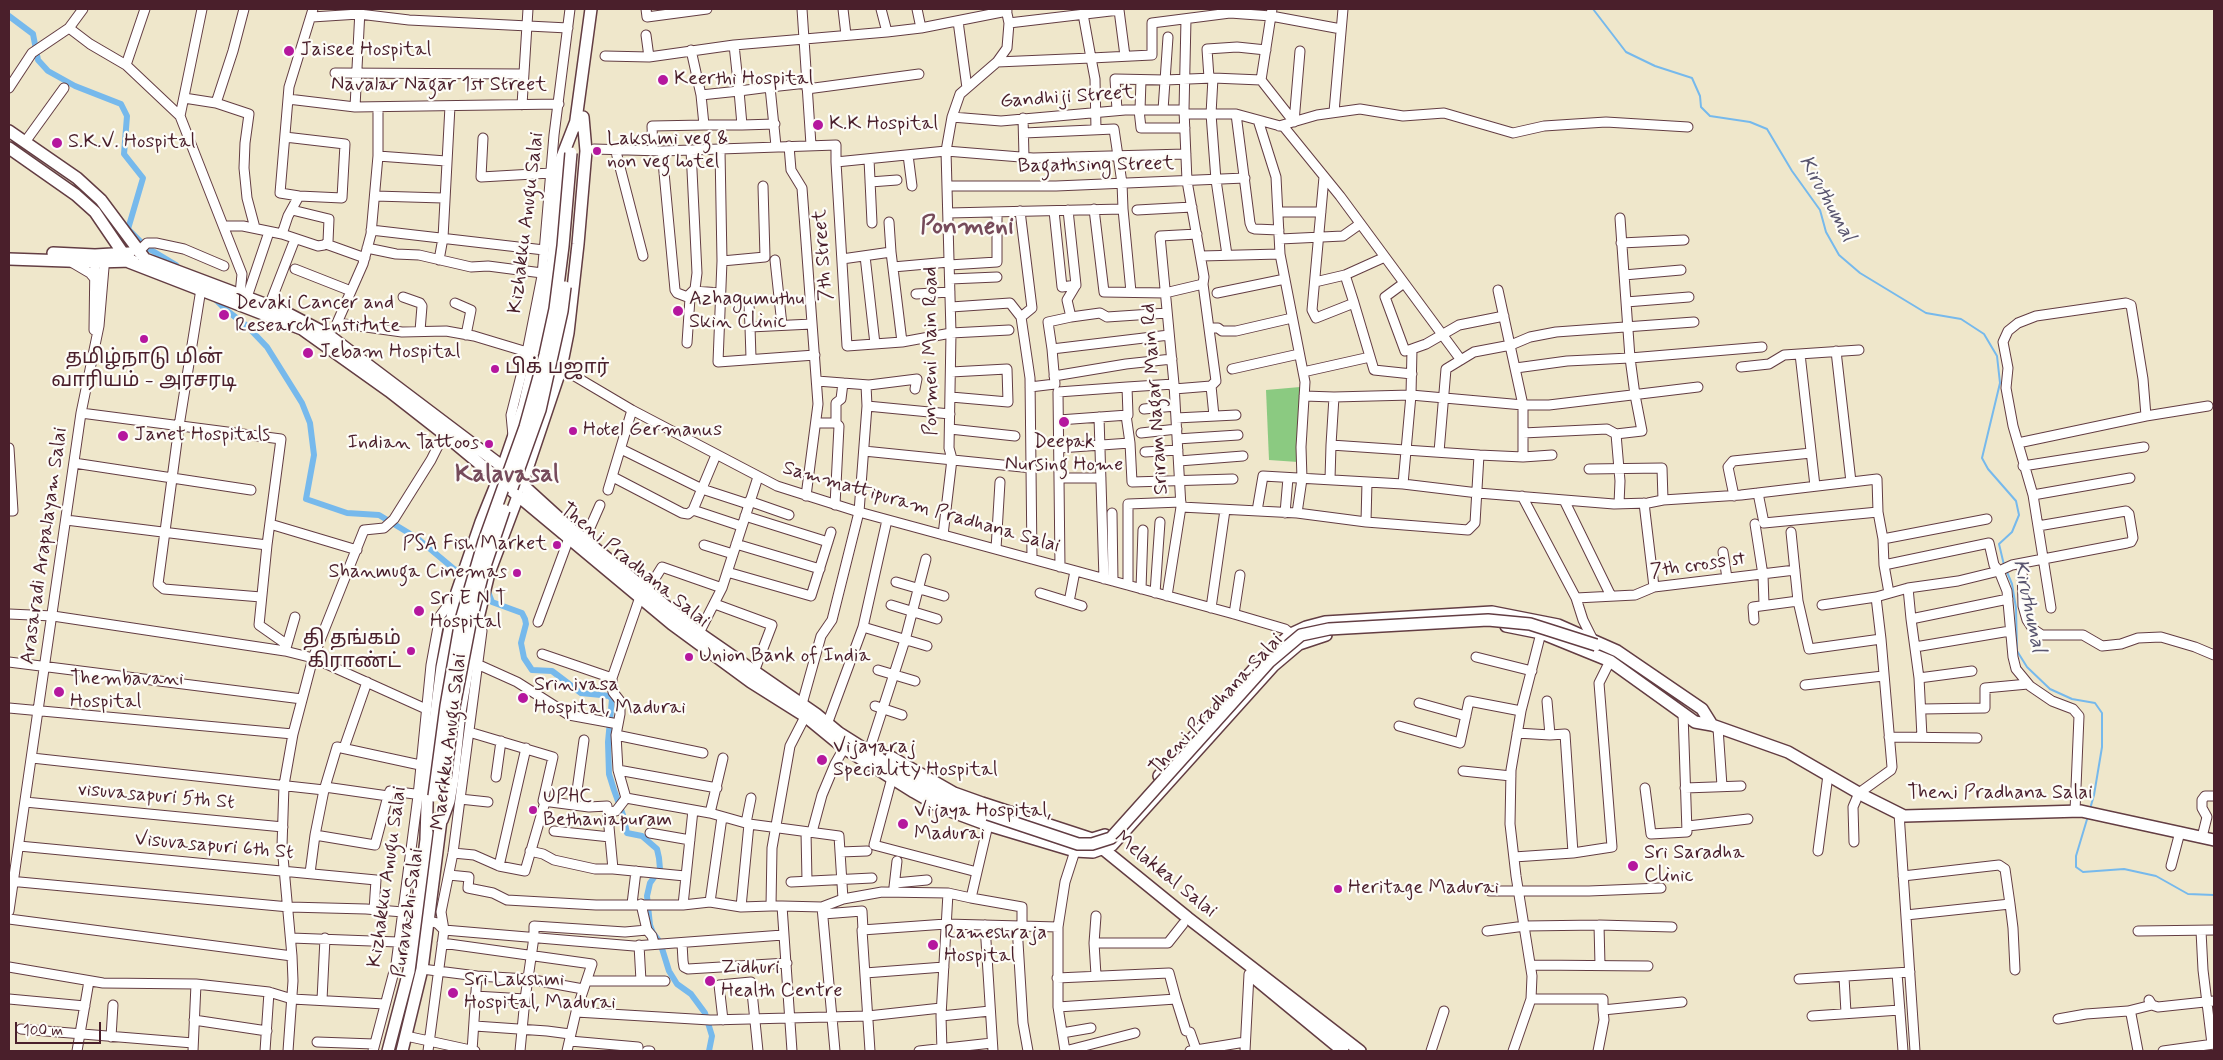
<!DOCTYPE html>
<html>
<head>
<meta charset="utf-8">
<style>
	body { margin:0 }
	#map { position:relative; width:2223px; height:1060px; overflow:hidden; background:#efe7cb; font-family:Mynerve,sans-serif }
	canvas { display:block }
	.frame { position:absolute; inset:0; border:10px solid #4a1f2b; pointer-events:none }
	.scale { position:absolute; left:15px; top:1022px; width:86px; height:22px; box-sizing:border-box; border:2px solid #4a1f2b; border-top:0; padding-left:6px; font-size:15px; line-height:18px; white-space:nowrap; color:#4a1f2b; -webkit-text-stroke:4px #fdfcf7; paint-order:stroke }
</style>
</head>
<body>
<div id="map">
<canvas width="2223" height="1060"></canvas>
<div class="frame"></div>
<div class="scale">100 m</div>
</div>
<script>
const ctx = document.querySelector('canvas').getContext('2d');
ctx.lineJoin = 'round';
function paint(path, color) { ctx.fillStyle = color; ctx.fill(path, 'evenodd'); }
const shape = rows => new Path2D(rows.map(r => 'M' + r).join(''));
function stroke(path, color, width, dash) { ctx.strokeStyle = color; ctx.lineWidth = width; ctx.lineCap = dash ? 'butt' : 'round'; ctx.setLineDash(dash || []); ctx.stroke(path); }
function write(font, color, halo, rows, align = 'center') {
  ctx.font = font + ' Mynerve,"Noto Sans Tamil",sans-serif'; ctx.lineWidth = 4.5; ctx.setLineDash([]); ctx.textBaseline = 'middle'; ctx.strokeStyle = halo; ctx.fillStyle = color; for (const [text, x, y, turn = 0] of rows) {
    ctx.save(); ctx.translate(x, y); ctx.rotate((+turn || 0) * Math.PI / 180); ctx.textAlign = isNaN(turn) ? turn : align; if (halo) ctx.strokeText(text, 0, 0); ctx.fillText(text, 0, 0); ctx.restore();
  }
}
paint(shape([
	[1300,387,1298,462,1269,460,1266,390]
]), '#8bca81');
stroke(shape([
	[1593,9,1626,52,1655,66,1692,78,1700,96,1701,107,1710,116,1750,122,1767,129,1792,171,1820,210,1826,232,1839,255,1860,273,1926,313,1961,319,1984,334,1997,356,2000,383,1982,458,1988,469,2016,501,2019,515,2012,532,1999,544,2004,565],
	[2007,572,2012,584,2016,608,2017,651,2027,667,2050,689,2072,699,2095,703,2102,713,2102,747,2094,795,2090,809],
	[2088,816,2076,856,2076,867,2083,872,2124,869,2156,876,2188,894,2214,895]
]), '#76b9ec', 2);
stroke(shape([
	[9,16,33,34,38,60,48,71,75,86,121,104,127,116,124,154,143,178,128,229,146,247,176,265],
	[215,299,226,310,247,326,267,347,302,403,310,423,314,455,306,499,347,513,379,515,417,538,454,569,466,574],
	[487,589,492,602,522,613,525,619,526,624,521,643,524,658,532,670,552,671,581,693,601,695,609,696,612,699,608,742,609,774,614,790,623,815,627,833,642,836,657,849,659,858,660,869,650,883,647,896,650,925,653,933,660,942,669,971,677,984,691,994,705,1013,712,1036,709,1051]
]), '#76b9ec', 6);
const minor = shape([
	[646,9,647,17,707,9],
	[802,9,811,145],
	[843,9,846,35],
	[881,9,887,32],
	[917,9,921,28],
	[1083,14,1091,58,1152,55,1152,23,1230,13,1271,16,1341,29],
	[312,17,359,14,409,20,568,28],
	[1186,19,1184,110,1187,181,1204,277,1203,284,1216,381,1211,386,1214,416],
	[958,21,967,88],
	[1009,23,1119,10,1125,56],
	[69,28,90,44,126,65,180,116,242,274,240,294],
	[646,35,649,57],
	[734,45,739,91,770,87],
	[691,50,701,95],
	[605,56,649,57,734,45,887,32,921,28,1007,11],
	[997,62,1091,58,1095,79,1096,130],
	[126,65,145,9],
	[335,73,524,74],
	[1209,78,1207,49,1237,47,1266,50],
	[1213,78,1211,114,1216,180,1227,255],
	[1261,80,1294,122],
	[9,88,32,53,69,28,83,9],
	[807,89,919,74],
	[184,98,216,103,249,114,245,143,244,168,247,198,255,228],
	[288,99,355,107,559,104],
	[216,103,233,51,244,9],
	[522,105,528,9],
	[355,107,360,10],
	[378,107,378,156],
	[1117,110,1115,79,1165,80,1213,78,1261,80,1272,9],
	[1139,110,1141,128,1185,128],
	[1140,110,1141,80],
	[1163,110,1168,37],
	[1334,112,1343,9],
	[1185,114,1236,114,1284,127,1340,196,1461,360],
	[1236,114,1250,223,1252,228,1255,229,1279,230],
	[180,116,202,9],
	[952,117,1001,121,1125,110,1184,110],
	[1023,118,1024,157],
	[1294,122,1300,51],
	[742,125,775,124],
	[1279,126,1317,115,1360,109,1403,116,1444,113,1513,133,1544,126,1606,122,1688,127],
	[285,137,345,144,342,198,299,196,280,193,289,87,313,9],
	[483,138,481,177,551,173],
	[25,142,64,88],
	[776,146,770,87,807,83],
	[789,146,791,170,802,188,818,404,806,496],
	[615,148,643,256],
	[594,149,662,151,836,145,836,162,946,151,1033,158,1186,154],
	[653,150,652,126,704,125,701,95,739,91,742,125,704,125],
	[720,150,722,261,718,362,815,355],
	[662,151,675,290,677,293,690,298,687,343],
	[908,155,912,186],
	[869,159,872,223],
	[446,161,378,156,371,234,363,264,337,323,402,332,446,331,474,336,527,352],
	[836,162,847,346,902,342],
	[1324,177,1312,310,1316,318,1354,303,1374,370,1412,374],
	[870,182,897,180],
	[947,186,1056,186,1245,178],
	[375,196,443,198],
	[1094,209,1104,292,1165,293,1203,284],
	[1123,209,1131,292],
	[1137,210,1192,207],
	[1020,211,1032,308,1021,317,1030,378,1032,559],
	[1054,211,1062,287,1076,285,1068,210],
	[1279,212,1321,212],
	[948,213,1123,209,1122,183,1114,129,1024,133],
	[889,222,891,252],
	[224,226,243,226,282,234,288,216,299,196],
	[371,230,544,250],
	[282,234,318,246,324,245,328,242,329,219,292,210],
	[1280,239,1343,236,1360,224],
	[1621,243,1684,240],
	[326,244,365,258],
	[367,248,396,254,419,255,471,267,488,266,542,273],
	[138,252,147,243,156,243,184,249,224,266],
	[865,256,875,344],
	[1201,256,1280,254],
	[842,259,891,252,902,342,951,333,1009,330],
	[439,260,443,238,450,106],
	[775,260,782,325],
	[722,261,765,257,763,186],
	[73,263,90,273,95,279],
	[949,265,997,262,997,212],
	[893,267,949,262],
	[295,269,351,291],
	[1345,275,1354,303],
	[1624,275,1681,270],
	[950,279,997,277],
	[1315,282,1345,275,1385,257],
	[1404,283,1385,297,1405,351,1412,349],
	[1076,285,1067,300,1071,317,1100,313,1107,317,1167,313],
	[201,289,179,426,158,584,164,589,261,597],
	[1498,290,1523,405,1549,405,1698,387],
	[694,291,720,293],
	[1217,293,1285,279],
	[916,294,950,292],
	[688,296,695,289,697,273,691,150],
	[247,297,269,232],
	[403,297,420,303,422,306,420,331],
	[1626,302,1689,297],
	[455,303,471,310,466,335],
	[749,305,750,327,812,324],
	[269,306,295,239],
	[951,307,1010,303,1021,317],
	[750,327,751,358],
	[1209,328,1218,328,1222,331,1236,331,1292,318],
	[94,330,95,256],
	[1052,349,1048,322,1071,317],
	[1836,351,1851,482],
	[1800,354,1815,486],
	[1741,367,1769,364,1784,355,1859,350],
	[561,368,632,410,777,486,859,512,1234,614,1285,629,1291,634],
	[1516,368,1567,361,1630,358,1762,347],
	[1232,369,1299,354],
	[1303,372,1370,357],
	[1054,376,1126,364,1172,359],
	[817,381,869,385,917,379,915,389],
	[866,385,867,406,950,414],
	[1030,387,1055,384,1052,349,1169,335],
	[1174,389,1211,386],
	[951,397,1008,402,1007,369,951,372],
	[1144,409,1175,406],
	[81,413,281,439,267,545,259,625,286,644],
	[1126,415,1130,443],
	[1099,417,1104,579],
	[1176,418,1236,415],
	[1059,420,1128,415,1127,387,1174,384],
	[816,423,836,423,836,403,841,399,843,383],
	[950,429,1015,436],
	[1141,433,1177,429],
	[1523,433,1607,429,1616,434],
	[513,436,511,415,527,352,542,276,554,135,570,9],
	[1177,439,1238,435],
	[2018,443,2146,416,2208,406],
	[1331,445,1334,397],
	[9,448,13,511,9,511],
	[1059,448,1130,443,1132,482,1233,479],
	[621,449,702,489,748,504],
	[864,451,1032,468],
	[1145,452,1178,450],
	[1439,452,1446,369,1474,352,1511,345,1530,337,1556,332,1694,322],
	[1523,457,1552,455],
	[1179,461,1243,456],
	[74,463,251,490],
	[2023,466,2144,447],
	[1589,469,1662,468,1663,500],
	[613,477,682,513,688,514,693,510,716,455],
	[1059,478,1101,478],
	[1330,479,1331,445,1479,455],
	[1403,484,1411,395,1412,349,1426,344,1459,325,1504,316],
	[608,490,632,410],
	[1758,493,1764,523,1878,512],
	[2033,495,2130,478],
	[1522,496,1576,598,1583,620,1593,640],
	[1734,496,1728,467,1733,461,1811,453],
	[1564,500,1611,596],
	[749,501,789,515],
	[1644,503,1654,587],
	[1619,504,1620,481,1616,434,1642,431,1635,395,1630,358,1620,218],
	[835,505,839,426,836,423],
	[1181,507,1297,513,1302,479,1301,447,1305,382,1280,254,1276,177,1258,120],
	[693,510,741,526],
	[1257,511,1263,476,1403,484,1478,493,1614,504,1648,503,1663,500,1741,495,1877,479,1878,512,1883,539,1884,565],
	[1112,513,1113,581],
	[1285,513,1288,478],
	[1297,513,1366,522,1468,530,1475,523,1479,455,1523,457,1523,405,1411,395,1334,397,1304,396],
	[745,516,828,542],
	[66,520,267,545],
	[887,520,863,627,927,646],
	[1366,522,1367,482],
	[270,524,357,550],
	[1755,524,1763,575,1764,604],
	[1791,532,1798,601,1809,649,1881,639,1892,767,1891,770,1859,793,1853,807,1854,842],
	[943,535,952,459,949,448,951,333,946,151,952,117,960,94,997,62,1007,48,1009,23,1006,9],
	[585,539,600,505],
	[1883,539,1987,519],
	[736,544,820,569],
	[704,545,733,554],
	[996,549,1000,482],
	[1723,552,1727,578],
	[2022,565,2023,606,2027,620,2033,629,2042,635,2083,635,2102,646,2121,644,2138,638,2161,637,2195,647,2214,655],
	[1060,567,1058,392,1127,387],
	[727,572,811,596,831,532],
	[896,582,944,596],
	[1128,585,1128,504,1181,502],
	[1908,588,1911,619,2008,599],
	[1141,589,1143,530],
	[647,591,662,567,722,588],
	[1040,593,1082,606],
	[1155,593,1160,522],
	[1889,593,1884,565,1989,543,1994,565,1999,571,2007,591,2013,657,2016,669,2030,686,2052,701,2073,709,2079,716,2075,811],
	[1167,596,1181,507,1174,384,1160,236,1197,234],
	[640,597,612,678,613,692,620,701,620,714,616,735,618,770,626,798,710,813,749,824,839,836,843,899,822,907,782,906],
	[1576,598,1635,595,1654,587,1795,570],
	[1069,602,1075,571],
	[715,604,772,625,754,672],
	[891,605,937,619],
	[1822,605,1876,597],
	[1211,608,1225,510],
	[2051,608,2033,495,2013,426,2006,388,2008,368,2003,342,2008,331,2018,323,2036,316,2126,303,2131,305,2143,379,2146,416],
	[9,614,53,616,285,651,313,658,426,709],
	[1234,614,1240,575],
	[1911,619,1919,678,1922,737],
	[1754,620,1753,607,1798,601],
	[538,622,569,538],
	[699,633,722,588,758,477],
	[1881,639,1876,597,1908,588,1958,581,1999,571,2012,565,2127,543,2131,542,2133,538,2129,514,2126,511,2038,526],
	[1915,647,2010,631],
	[286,648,295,617],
	[542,654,612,678],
	[1476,657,1532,671],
	[9,662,302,699],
	[477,664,517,682,569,715,618,724],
	[878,670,915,681],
	[1919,678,1972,671],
	[1805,685,1883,676],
	[1419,703,1466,716],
	[802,704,821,636,832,620,859,512,867,406],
	[875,706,902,715],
	[9,708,293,734],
	[1922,709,1985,708,1985,688,2028,684],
	[829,719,863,627],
	[1399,726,1460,743,1469,701,1521,711],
	[1718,728,1722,786],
	[469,732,553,757,543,801,589,807,607,806,613,869,685,876],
	[1517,733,1550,735],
	[616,735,703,753],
	[1889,737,1977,738],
	[871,745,905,640,926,559],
	[344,748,367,682],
	[526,748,499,866,525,871,545,802],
	[32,758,324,790,325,787,388,796,390,791,423,795],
	[618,770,717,788],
	[1463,771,1511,776],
	[496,777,501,741],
	[325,787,337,747,420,765],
	[1645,788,1651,834,1687,832,1683,713],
	[1685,788,1741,786],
	[324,790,315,835,375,845,388,796],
	[460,799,488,802],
	[25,802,283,827],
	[575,805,584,740],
	[608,812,616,811,626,798],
	[710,813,723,758],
	[1899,813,1915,1051],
	[746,823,751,798],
	[1688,826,1748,819],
	[554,831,610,837],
	[806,832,807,881],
	[812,832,822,795,835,764,844,748],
	[650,833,690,840],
	[2202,837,2207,817,2202,808,2202,800,2205,796,2214,796],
	[19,846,376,880,374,910],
	[530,851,543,854,554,860,595,869,613,869],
	[1818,851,1828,775],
	[840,852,867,851],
	[453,853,474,855,499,866],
	[1573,853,1612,847,1599,683,1610,661],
	[1514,857,1573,853,1565,734,1550,735,1547,701],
	[2171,866,2180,832],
	[977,872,988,825],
	[310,873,315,835],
	[449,875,469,877,468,888,493,893,507,900,596,905,683,905,710,902,741,907,771,906],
	[1903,876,1999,865,2005,869,2010,904],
	[9,881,289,907,366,909,403,912],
	[791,882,872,878],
	[895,883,927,880],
	[894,887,897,861],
	[1490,891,1589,891,1661,888],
	[971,898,1022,907,1022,926],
	[843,899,882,892,948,893,971,898,977,872,874,845,892,778],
	[710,902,722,817],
	[632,904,636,871],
	[641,904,647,930,652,936,654,943],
	[683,905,693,810],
	[741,907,749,824],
	[822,907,835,1051],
	[9,911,81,413,99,326,105,256],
	[823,914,862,911,863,930],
	[1906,915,2010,904,2013,928,2015,970],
	[9,919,292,956],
	[428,921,437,923,444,930,634,946,783,935],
	[985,925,993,1051],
	[1599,925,1600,965],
	[1017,926,1023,1023,1028,1051],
	[1487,931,1525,926,1599,925,1672,927],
	[2138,931,2214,930],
	[2201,931,2203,970,2212,1044],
	[291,938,398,942],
	[442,943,592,964,576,1012,567,1051],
	[682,943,683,961,684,967,688,969,787,963],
	[1094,943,1096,916],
	[639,945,641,981],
	[1531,965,1648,966],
	[9,967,103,983,196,984,269,992,292,999,385,1004],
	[422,969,477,976,528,979,583,989],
	[865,973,944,967],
	[1897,973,1903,1051],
	[1096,975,1094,943,1168,943,1183,924],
	[1844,977,1846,1013],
	[1057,978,1169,973,1176,999,1058,1007],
	[1799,979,1910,972],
	[587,981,665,981],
	[475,996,525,999],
	[9,999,85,1006],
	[1176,999,1186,1031,1190,1032,1196,1049],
	[1531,999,1603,999,1603,1010],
	[322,1000,325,938],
	[2149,1000,2152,1005,2158,1007,2214,1001],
	[2128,1011,2152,1005],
	[576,1012,710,1020,868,1016,941,1008],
	[941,1016,990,1011],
	[1812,1016,1900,1010],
	[2058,1019,2086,1014,2128,1011,2131,1014,2138,1051],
	[194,1020,267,1031],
	[723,1020,719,985,751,982,758,1051],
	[475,1026,547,1031,570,1034],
	[21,1029,193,1043],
	[1062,1033,1091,1028],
	[406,1036,475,1051],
	[111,1037,113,1005],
	[570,1041,638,1047,638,1051],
	[317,1042,374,1044],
	[77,1051,89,981],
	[193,1051,196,984],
	[265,1051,269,992],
	[288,1051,293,981,292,956,282,846,284,785,293,734,313,658,364,530,384,528,394,519,431,460,444,434],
	[373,1051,396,964,418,796,431,665,440,616,456,594],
	[428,1051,444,930,441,912,453,853,482,631,479,616],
	[472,1051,477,976],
	[520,1051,525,999,534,937,534,926,625,932,647,930],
	[647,1051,650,1051],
	[792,1051,782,906,771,906,772,848,790,746,808,711],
	[870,1051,862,930,946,924,1058,927],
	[919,1051,992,1043],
	[942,1051,941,1016,948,893],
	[1065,1051,1058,1007,1058,927,1065,882,1075,851],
	[1065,1051,1135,1033],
	[1190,1051,1245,1042],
	[1245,1051,1249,974],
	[1431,1051,1444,1011],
	[1513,1051,1531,999,1532,976,1516,876,1510,824,1511,770,1521,711,1541,633],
	[1598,1051,1604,1020,1603,1010,1682,1002],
	[2163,1051,2214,1044]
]);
const major = shape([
	[575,127,591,9],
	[9,131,77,178,101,200,145,259,283,311,327,334,503,467,570,528,699,633,816,714,839,733,934,793,988,814],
	[9,148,76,195,95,212,129,262,302,329,389,391,444,434,672,624,751,682,805,716,844,748,914,792,942,808,988,825,1075,851,1093,852,1112,845,1273,666,1299,644,1326,635],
	[53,253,95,255,129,253],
	[9,259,95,262,133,261],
	[505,471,503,467,524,406,535,358,553,260,560,162,576,121],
	[1506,626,1541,633,1610,661,1695,722,1712,725,1788,752,1864,796,1904,816,2081,811,2214,840],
	[891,757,954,793,982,803,1092,839,1105,835],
	[1159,776,1263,659,1291,634,1306,627,1325,622,1492,612,1558,625,1617,651,1702,709,1712,725],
	[442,820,449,801,453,778,460,712,472,643,489,573,518,496,515,490],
	[426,839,428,772,434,728,442,667,457,592,481,522,498,480,522,484,561,368,568,333,578,244,586,151,583,117],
	[1097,844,1188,918,1360,1051],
	[1252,976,1343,1051],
	[388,1051,409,971,427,832],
	[402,1051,422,969,442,812]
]);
stroke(minor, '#633d43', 11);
stroke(major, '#633d43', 14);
stroke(minor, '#fff', 9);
stroke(major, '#fff', 11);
const majorBridge = shape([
	[512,488,540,410,562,311,565,287],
	[445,778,454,707,470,624,484,569,504,510],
	[434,796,446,706,461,620,484,541,525,427,545,355,555,309,563,246,571,153],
	[988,814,1078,844,1092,844,1111,838,1269,662,1301,635,1329,629,1488,620,1530,624,1596,645]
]);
stroke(majorBridge, '#633d43', 14, []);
stroke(majorBridge, '#fff', 11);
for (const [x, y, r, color] of [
	[289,51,6,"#b5179e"],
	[663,80,6,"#b5179e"],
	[818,125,6,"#b5179e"],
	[57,143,6,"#b5179e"],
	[597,151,5,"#b5179e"],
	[678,311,6,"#b5179e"],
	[224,315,6,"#b5179e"],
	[144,339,5,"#b5179e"],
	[308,353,6,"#b5179e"],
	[495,369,5,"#b5179e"],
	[1064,422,6,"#b5179e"],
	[573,431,5,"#b5179e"],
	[123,436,6,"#b5179e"],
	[489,444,5,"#b5179e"],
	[557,545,5,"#b5179e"],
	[517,573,5,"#b5179e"],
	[419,611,6,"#b5179e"],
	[411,651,5,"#b5179e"],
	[689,657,5,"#b5179e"],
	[59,692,6,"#b5179e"],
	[523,698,6,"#b5179e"],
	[822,760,6,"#b5179e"],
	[533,810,5,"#b5179e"],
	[903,824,6,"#b5179e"],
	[1633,866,6,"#b5179e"],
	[1338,889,5,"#b5179e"],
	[933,945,6,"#b5179e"],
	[710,981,6,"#b5179e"],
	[453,993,6,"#b5179e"]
]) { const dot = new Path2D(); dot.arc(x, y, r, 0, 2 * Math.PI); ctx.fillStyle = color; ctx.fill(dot); stroke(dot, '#fdfcf7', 2); }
write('20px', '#4a1f2b', '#fdfcf7', [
	["Jaisee Hospital",300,51],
	["Keerthi Hospital",674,80],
	["K.K Hospital",829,125],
	["Lakshmi veg &",607,140],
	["non veg hotel",607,163],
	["S.K.V. Hospital",68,143],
	["Azhagumuthu",689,300],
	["Skin Clinic",689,323],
	["Devaki Cancer and",235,304],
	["Research Institute",235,327],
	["Jebam Hospital",319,353],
	["தமிழ்நாடு மின்",144,359,"center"],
	["வாரியம் - அரசரடி",144,382,"center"],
	["பிக் பஜார்",505,369],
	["Hotel Germanus",583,431],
	["Janet Hospitals",134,436],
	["Deepak",1064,443,"center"],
	["Nursing Home",1064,466,"center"],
	["Indian Tattoos",479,444,"right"],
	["PSA Fish Market",547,545,"right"],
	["Shanmuga Cinemas",507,573,"right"],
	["Sri E N T",430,600],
	["Hospital",430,623],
	["தி தங்கம்",401,640,"right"],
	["கிராண்ட்",401,663,"right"],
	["Union Bank of India",699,657],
	["Thembavani",70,680],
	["Hospital",70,703],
	["Srinivasa",534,686],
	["Hospital, Madurai",534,709],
	["Vijayaraj",833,748],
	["Speciality Hospital",833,771],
	["UPHC",543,798],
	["Bethaniapuram",543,821],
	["Vijaya Hospital,",914,812],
	["Madurai",914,835],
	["Sri Saradha",1644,854],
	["Clinic",1644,877],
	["Heritage Madurai",1348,889],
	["Rameshraja",944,934],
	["Hospital",944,957],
	["Zidhuri",721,969],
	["Health Centre",721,992],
	["Sri Lakshmi",464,981],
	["Hospital, Madurai",464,1004]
], 'left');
write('20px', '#4a1f2b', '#fdfcf7', [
	["Navalar Nagar 1st Street",439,86],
	["Gandhiji Street",1067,98,-4],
	["Bagathsing Street",1096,166,-1],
	["Kizhakku Anugu Salai",527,223,-83],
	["7th Street",824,255,-94],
	["Ponmeni Main Road",932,351,-90],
	["Sriram Nagar Main Rd",1156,399,-94],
	["Sammattipuram Pradhana Salai",921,508,16],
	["Arasaradi Arapalayam Salai",45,546,-82],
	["Theni Pradhana Salai",634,566,39],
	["7th cross st",1698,566,-8],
	["Theni Pradhana Salai",1217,705,-47],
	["Maerkku Anugu Salai",450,742,-83],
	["Theni Pradhana Salai",2000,794],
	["visuvasapuri 5th St",156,797,5],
	["Visuvasapuri 6th St",214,847,5],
	["Melakkal Salai",1165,875,39],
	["Kizhakku Anugu Salai",388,877,-82],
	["Puravazhi Salai",409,913,-82]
]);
write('italic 21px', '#59556f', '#fdfcf7', [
	["Kiruthumal",1826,199,61],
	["Kiruthumal",2028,606,78]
]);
write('bold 25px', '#764b5b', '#fdfcf7', [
	["Ponmeni",967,228],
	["Kalavasal",507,476]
]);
</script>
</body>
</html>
